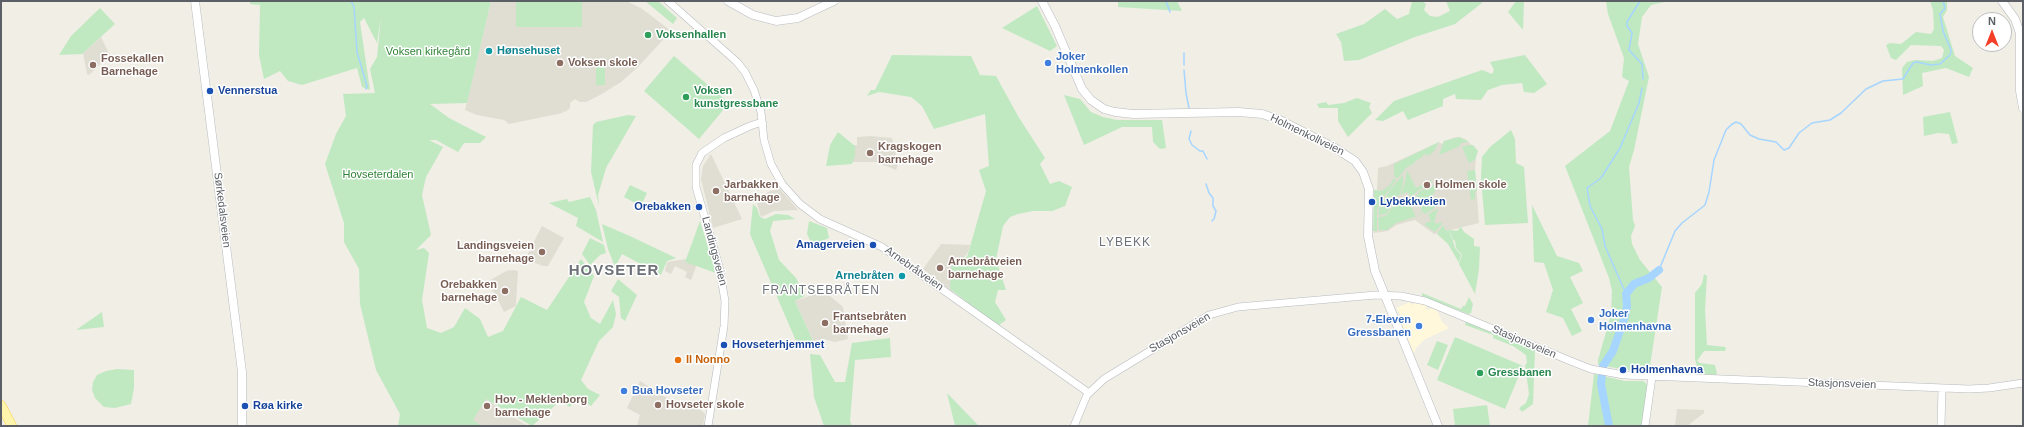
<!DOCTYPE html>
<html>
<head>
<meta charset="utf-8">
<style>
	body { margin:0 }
	#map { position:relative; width:2024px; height:427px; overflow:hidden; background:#f0eee5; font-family:Arial,sans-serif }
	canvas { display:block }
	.frame { position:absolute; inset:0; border:2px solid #5c6066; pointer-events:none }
	.north { position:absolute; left:1972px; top:12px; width:40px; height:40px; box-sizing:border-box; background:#fff; border:1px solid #bebfc2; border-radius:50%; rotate:0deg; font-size:11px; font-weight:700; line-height:16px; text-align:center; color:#5c6066 }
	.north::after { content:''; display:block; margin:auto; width:14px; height:18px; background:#f33f28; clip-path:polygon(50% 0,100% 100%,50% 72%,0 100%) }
</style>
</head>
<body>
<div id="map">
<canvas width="2024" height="427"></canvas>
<div class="frame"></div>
<div class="north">N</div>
</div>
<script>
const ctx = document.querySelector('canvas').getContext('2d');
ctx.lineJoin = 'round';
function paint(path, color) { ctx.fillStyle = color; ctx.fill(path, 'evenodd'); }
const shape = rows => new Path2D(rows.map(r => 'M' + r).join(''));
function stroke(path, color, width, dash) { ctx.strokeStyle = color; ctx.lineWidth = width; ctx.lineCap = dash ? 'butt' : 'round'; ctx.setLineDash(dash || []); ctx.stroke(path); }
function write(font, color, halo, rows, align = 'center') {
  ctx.font = font + ' Arial,sans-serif'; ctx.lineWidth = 3; ctx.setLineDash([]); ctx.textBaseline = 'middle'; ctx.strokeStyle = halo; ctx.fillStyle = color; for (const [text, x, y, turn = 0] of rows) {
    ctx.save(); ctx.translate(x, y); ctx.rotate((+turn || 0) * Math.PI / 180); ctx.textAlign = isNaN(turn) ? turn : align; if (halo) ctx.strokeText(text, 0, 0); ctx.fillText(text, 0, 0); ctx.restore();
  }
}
paint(shape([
	[1410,302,1411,305,1417,302,1427,305,1426,308,1428,310,1431,308,1437,310,1442,322,1449,328,1424,340,1416,348,1414,354,1399,318,1401,316,1396,308]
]), '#fff8db');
paint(shape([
	[491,1,626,1,641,8,671,31,638,67,621,82,600,95,586,102,580,102,575,99,570,103,570,108,565,112,564,111,562,113,509,124,504,120,477,115,465,110],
	[101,37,110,55,89,75,87,74,83,53],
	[870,136,892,138,898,164,896,170,876,162,844,162,853,145,857,145,857,137],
	[1456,137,1465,139,1478,151,1476,157,1475,170,1479,223,1434,234,1415,220,1396,225,1388,231,1374,233,1374,190,1377,191,1378,168,1387,166,1439,142,1442,144,1444,141],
	[711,154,742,219,713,228,701,179,703,166],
	[779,188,798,210,774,211,761,217,757,203,754,199,762,198,768,192],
	[542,226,564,238,548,266,543,266,525,259],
	[941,244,970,245,968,252,957,267,953,292,923,269],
	[687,259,695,263,696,267,691,280,685,277,687,272,675,266,671,274,665,271,667,262],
	[513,270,518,271,516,304,516,306,504,312,494,292,492,291,489,281,506,271],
	[824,291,843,307,848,339,835,342,824,339,813,341,795,301],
	[640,381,667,398,701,410,705,414,703,426,637,426,640,415,627,408],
	[483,397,527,426,468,426],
	[1677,409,1704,410,1704,413,1687,426,1675,426]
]), '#e0ddd3');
paint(shape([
	[250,1,491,1,467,103,430,104,449,118,486,137,480,143,464,143,458,152,436,140,429,140,443,147,426,177,422,195,431,235,416,250,424,248,429,253,422,300,427,328,441,333,454,327,465,308,480,319,488,337,503,331,521,297,547,310,581,259,594,276,584,302,591,318,600,324,613,300,616,314,613,327,599,341,581,380,588,389,600,395,591,406,577,397,570,407,560,401,532,426,486,399,473,420,482,426,398,426,400,414,376,370,360,304,359,269,344,242,344,223,325,164,336,134,346,116,343,94,375,93,370,69,377,57,381,18,377,43,364,18,360,22,370,90,362,87,357,68,302,85,288,81,280,71,264,79,259,55,260,5,250,4],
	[516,1,582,1,582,27,516,27],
	[645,1,658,1,677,18,673,24],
	[1118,1,1177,1,1182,11,1118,7],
	[1412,1,1422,1,1426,4,1424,10,1430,16,1438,17,1450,11,1446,1,1481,1,1482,3,1455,24,1415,37,1359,60,1344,61,1341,42,1336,34,1364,24,1385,9,1397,19,1409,14],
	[1516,1,1524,1,1523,30,1508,12],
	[1606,1,1669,1,1651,5,1642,17,1638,44,1649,77,1634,150,1629,167,1633,220,1635,226,1631,236,1632,244,1640,260,1662,287,1650,366,1647,373,1598,365,1598,360,1611,315,1612,291,1609,278,1565,166,1610,131,1629,81,1622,77,1624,58,1608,14],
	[1930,1,1947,1,1947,10,1943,17,1955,56,1973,68,1969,77,1946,68,1922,73,1923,86,1903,95,1902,68,1907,62,1915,60,1933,61,1942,58,1944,50,1941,46,1911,45,1896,60,1891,58,1886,45,1890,43,1901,44,1916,32,1931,34,1934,29,1933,10],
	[1037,6,1057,46,1050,51,1002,28],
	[100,8,115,24,82,54,59,55,71,36],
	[892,55,971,56,980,75,996,76,1018,116,1045,158,1040,164,1050,184,1059,181,1072,187,1065,206,1052,211,1033,211,1018,214,1010,217,1003,226,996,259,1006,290,998,290,995,302,1006,320,998,326,950,289,952,260,967,257,986,191,979,170,989,166,985,114,934,129,922,106,911,97,879,92,867,96,871,90,875,90],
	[1525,55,1547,84,1534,93,1524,92,1522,83,1502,85,1488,90,1481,100,1456,99,1455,94,1443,99,1443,106,1408,120,1403,111,1383,121,1375,120,1394,101,1482,70,1492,74,1494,70,1490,62],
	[674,56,729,103,699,139,644,91],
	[596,67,605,67,605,85,596,85],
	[1064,95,1080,99,1091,112,1103,117,1117,120,1162,120,1166,148,1160,149,1153,142,1152,127,1122,127,1084,145],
	[1357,98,1371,103,1369,107,1372,113,1348,137,1338,121,1338,108,1319,108,1317,104,1326,102,1328,105,1344,103],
	[1950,112,1958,143,1952,144,1949,134,1938,133,1924,136,1923,117],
	[628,115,636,116,606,168,598,195,599,206,591,172,593,125,596,122],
	[1511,130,1515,139,1516,163,1524,167,1528,223,1485,225,1481,178,1482,157,1490,147],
	[838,132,855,146,855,156,852,164,826,166,830,145],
	[1460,137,1469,142,1461,143,1460,146,1439,155,1444,141],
	[1439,142,1434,151,1428,156,1427,154,1423,155,1423,157,1415,161,1415,163,1407,167,1398,178,1394,177,1394,164],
	[1468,145,1473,145,1478,151,1475,160,1469,163,1462,147],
	[1407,170,1416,188,1431,180,1432,183,1419,190,1411,197,1407,192,1400,195,1405,183],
	[1475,170,1477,191,1475,191,1475,199,1471,200,1467,171],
	[1403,175,1403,184,1399,196,1390,198,1393,204,1386,214,1378,215,1379,209,1391,188],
	[1394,178,1396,180,1383,198,1377,210,1377,231,1373,231,1374,190,1382,191,1390,185],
	[630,185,647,193,641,206,624,197],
	[1434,185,1436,189,1431,198,1440,200,1434,206,1435,208,1424,214,1420,208,1424,205,1423,204,1419,205,1415,198,1420,197,1416,196,1420,191],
	[590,197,596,210,603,242,576,226,578,218,549,203,567,199,569,202],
	[1408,200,1416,217,1420,215,1419,210,1421,215,1396,223,1387,230,1379,230,1378,217,1386,216,1393,206],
	[753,204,757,208,760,217,765,219,776,214,788,215,795,219,773,221,770,231,779,260,796,278,805,296,795,301,813,341,799,348,750,234],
	[1532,205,1557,256,1579,263,1583,271,1570,277,1583,303,1571,309,1582,331,1572,336,1563,318,1546,312,1553,290,1544,263,1534,262],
	[1438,209,1434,222,1437,224,1441,222,1442,224,1435,232,1424,224,1431,221,1428,214],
	[700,221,716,273,685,262],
	[809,221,827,228,829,238,812,245,807,234],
	[602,224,632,237,676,258,667,261,661,275,622,254,615,267,608,249],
	[1443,225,1446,231,1450,230,1455,248,1461,255,1459,263,1448,244,1437,234],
	[1461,227,1464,232,1474,239,1474,246,1480,247,1479,269,1475,294,1459,264,1462,255,1456,248,1455,241,1451,237,1450,230,1457,231],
	[590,238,604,245,606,253,600,255,590,265,582,254],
	[1704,274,1707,276,1705,310,1707,345,1725,347,1726,348,1725,351,1704,351,1697,361,1700,363,1715,365,1717,374,1715,375,1699,374,1695,359,1695,293,1702,284],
	[618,279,637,295,625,321,621,318,619,297,611,291],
	[1422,293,1461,309,1463,306,1465,306,1469,297,1473,304,1471,313,1468,314,1422,296],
	[102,312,104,327,76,330],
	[1466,321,1535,349,1533,404,1522,412,1519,408,1526,403,1529,394,1525,365,1527,363,1526,355,1513,346,1493,338,1493,335,1465,325],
	[1455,337,1523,366,1505,409,1437,380],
	[890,338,891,357,855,360,850,421,852,426,824,426,814,397,810,354,820,355,835,382,845,382,852,343],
	[1437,341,1448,345,1438,370,1427,365],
	[117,369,134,370,134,388,131,404,115,408,104,407,95,398,92,390,93,382,97,375,106,371],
	[1594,374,1625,381,1643,381,1647,384,1643,426,1588,426],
	[947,393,979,426,955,426],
	[1487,405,1490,426,1455,426,1453,409]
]), '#c0e9c2');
stroke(shape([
	[351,1,354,7,357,52,367,86,366,89],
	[1166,1,1170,12],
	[1640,1,1627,22,1627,26,1632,33,1629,50,1642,64,1643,79],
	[1184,53,1184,65],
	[1184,70,1186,93,1189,108],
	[1191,131,1189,139,1192,145,1200,151,1203,151,1207,159],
	[1206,184,1209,193,1213,198,1213,206,1216,211,1214,219,1212,221],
	[1659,270,1675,231,1682,223,1705,205,1709,192,1714,160,1726,130,1731,125,1736,122,1741,124,1750,135,1759,139,1776,142,1784,150,1789,148,1799,133,1812,123,1830,120,1841,113,1866,89,1883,81,1903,79,1913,63,1917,62,1931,65,1940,64,1950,55,1951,50,1943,31,1940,14,1945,8,1943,1],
	[1626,294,1605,246,1602,229,1590,206,1587,188,1601,178,1620,148,1639,103,1642,88]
]), '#a6d5ff', 1.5);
stroke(shape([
	[1609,426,1601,384,1603,366,1613,351,1624,319,1627,306,1626,294,1634,284,1649,278,1659,270]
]), '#a6d5ff', 8);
const tertiary = shape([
	[668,1,737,62,745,72,754,90,761,112,764,140,771,164,782,184,800,204,820,219,882,247,1089,393],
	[708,426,724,326,725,301,719,266,696,187,696,165,702,153,724,138,750,126,759,123,763,124],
	[1074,426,1087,395,1104,379,1209,315,1238,307,1376,295,1401,296,1425,301,1573,362,1591,369,1624,375,1969,389,1989,388,2023,383],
	[1645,426,1652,377],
	[1941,426,1942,388]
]);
const secondary = shape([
	[195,1,242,372,242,426],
	[728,1,753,15,776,21,798,18,834,1],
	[1042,1,1055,26,1082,89,1091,100,1104,109,1115,112,1133,114,1239,112,1262,114,1280,120,1335,148,1355,161,1363,172,1369,189,1368,236,1375,271,1438,426],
	[2002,1,2015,19,2020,33,2020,91,2023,108]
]);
const primary = shape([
	[1,405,12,426]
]);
stroke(tertiary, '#b7babf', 8);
stroke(secondary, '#b8bbc1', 9);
stroke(primary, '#f9d155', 10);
stroke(tertiary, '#fff', 7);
stroke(secondary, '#fff', 8);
stroke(primary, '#fff4ab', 9);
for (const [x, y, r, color] of [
	[648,35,4,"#2e9e5b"],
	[489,51,4,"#0f9aa8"],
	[560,63,4,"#8d6e63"],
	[1048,63,4,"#3f7fe0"],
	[93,65,4,"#8d6e63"],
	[210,91,4,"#1a4fb4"],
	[686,97,4,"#2e9e5b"],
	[870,153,4,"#8d6e63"],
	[1427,185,4,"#8d6e63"],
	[716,191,4,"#8d6e63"],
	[1372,202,4,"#1a4fb4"],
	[699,207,4,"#1a4fb4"],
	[873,245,4,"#1a4fb4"],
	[542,252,4,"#8d6e63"],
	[940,268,4,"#8d6e63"],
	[902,276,4,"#0f9aa8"],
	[505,291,4,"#8d6e63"],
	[1591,320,4,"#3f7fe0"],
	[825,323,4,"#8d6e63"],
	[1419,326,4,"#3f7fe0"],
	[724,345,4,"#1a4fb4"],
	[678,360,4,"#e8710a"],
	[1623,370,4,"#1a4fb4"],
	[1480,373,4,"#2e9e5b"],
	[624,391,4,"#3f7fe0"],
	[658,405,4,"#8d6e63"],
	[245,406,4,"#1a4fb4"],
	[487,406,4,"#8d6e63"]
]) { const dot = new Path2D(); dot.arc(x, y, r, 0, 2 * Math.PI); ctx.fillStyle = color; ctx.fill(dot); stroke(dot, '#fff', 1.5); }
write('bold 11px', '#27864d', '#fff', [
	["Voksenhallen",656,35],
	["Voksen",694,91],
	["kunstgressbane",694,104],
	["Gressbanen",1488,373]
], 'left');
write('bold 11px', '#0d838f', '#fff', [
	["Hønsehuset",497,51],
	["Arnebråten",894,276,"right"]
], 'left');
write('11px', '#308236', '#fff', [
	["Voksen kirkegård",428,52],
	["Hovseterdalen",378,175]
]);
write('bold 11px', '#366cbe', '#fff', [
	["Joker",1056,57],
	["Holmenkollen",1056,70],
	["Joker",1599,314],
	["Holmenhavna",1599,327],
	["7-Eleven",1411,320,"right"],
	["Gressbanen",1411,333,"right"],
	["Bua Hovseter",632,391]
], 'left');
write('bold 11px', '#785e54', '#fff', [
	["Fossekallen",101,59],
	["Barnehage",101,72],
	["Voksen skole",568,63],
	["Kragskogen",878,147],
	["barnehage",878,160],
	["Jarbakken",724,185],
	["barnehage",724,198],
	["Holmen skole",1435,185],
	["Landingsveien",534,246,"right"],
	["barnehage",534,259,"right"],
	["Arnebråtveien",948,262],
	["barnehage",948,275],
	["Orebakken",497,285,"right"],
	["barnehage",497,298,"right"],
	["Frantsebråten",833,317],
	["barnehage",833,330],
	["Hov - Meklenborg",495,400],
	["barnehage",495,413],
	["Hovseter skole",666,405]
], 'left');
write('bold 11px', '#164399', '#fff', [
	["Vennerstua",218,91],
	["Lybekkveien",1380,202],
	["Orebakken",691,207,"right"],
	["Amagerveien",865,245,"right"],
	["Hovseterhjemmet",732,345],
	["Holmenhavna",1631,370],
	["Røa kirke",253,406]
], 'left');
write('11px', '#5c6066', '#fff', [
	["Holmenkollveien",1307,135,26],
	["Sørkedalsveien",222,210,83],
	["Landingsveien",714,251,75],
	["Arnebråtveien",914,269,35],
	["Stasjonsveien",1180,333,-30],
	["Stasjonsveien",1524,342,23],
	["Stasjonsveien",1842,384,2]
]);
write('bold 11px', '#c56008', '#fff', [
	["Il Nonno",686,360]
], 'left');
ctx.letterSpacing = '1px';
write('12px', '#6d7278', '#fff', [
	["LYBEKK",1125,243],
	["FRANTSEBRÅTEN",821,291]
]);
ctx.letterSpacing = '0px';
ctx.letterSpacing = '1px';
write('bold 15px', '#6d7278', '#fff', [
	["HOVSETER",614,271]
]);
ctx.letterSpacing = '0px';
</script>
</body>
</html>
